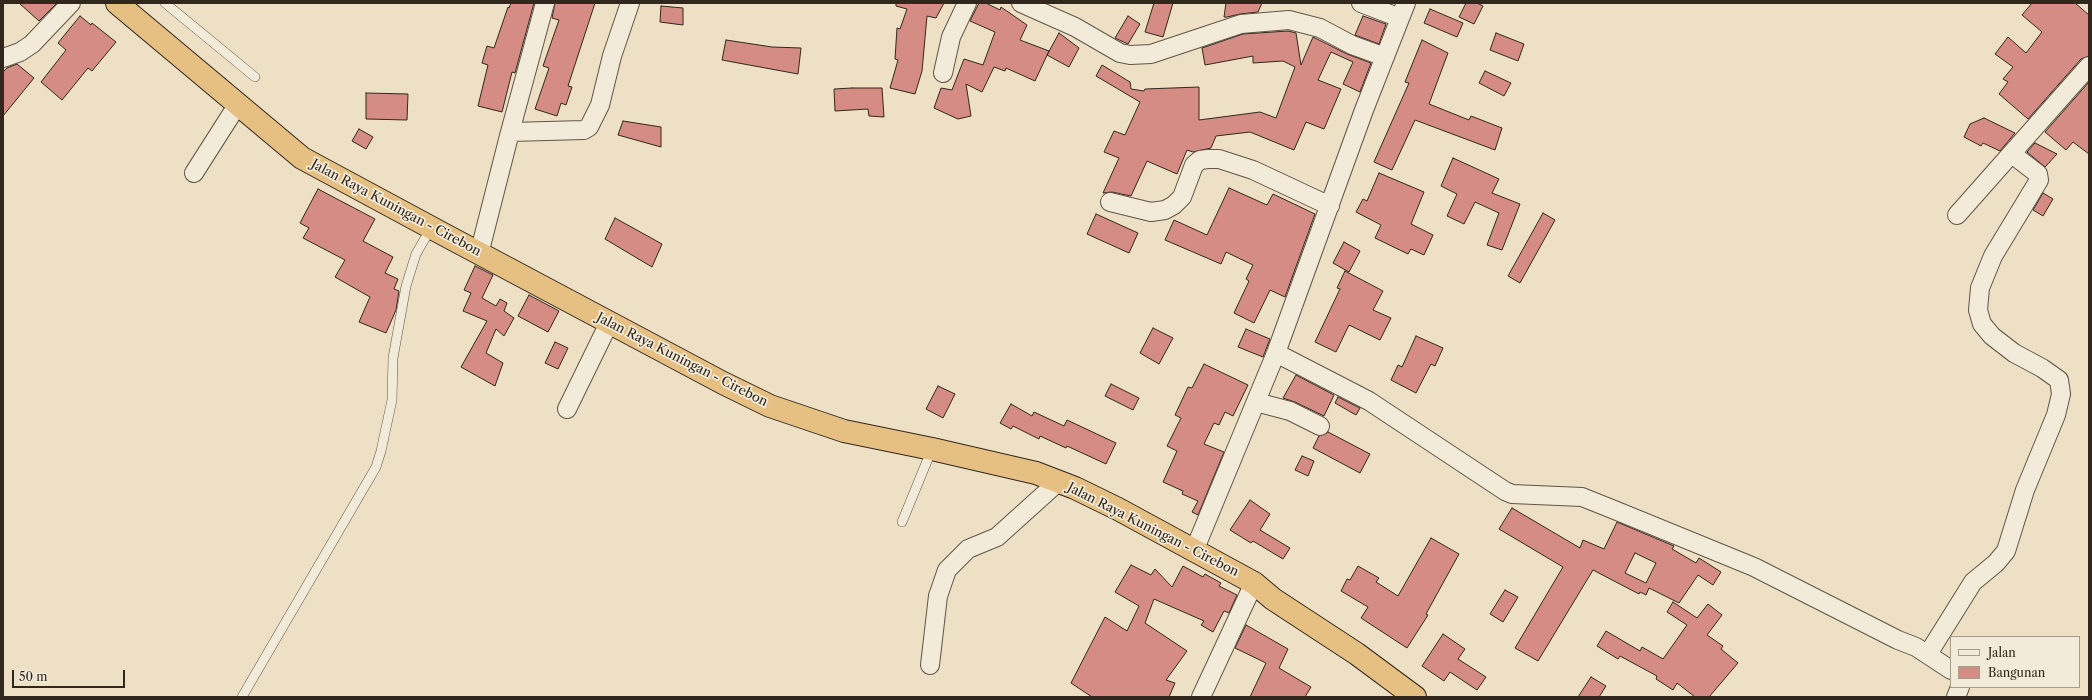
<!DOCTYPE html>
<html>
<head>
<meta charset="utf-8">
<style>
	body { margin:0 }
	#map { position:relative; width:2092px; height:700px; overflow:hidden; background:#ede0c5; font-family:"Libre Caslon Text",serif }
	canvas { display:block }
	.frame { position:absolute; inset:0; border:4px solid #32271d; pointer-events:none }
	.legend { position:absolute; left:1950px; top:636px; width:130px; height:52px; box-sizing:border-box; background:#f3ebd9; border:1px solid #a69d8e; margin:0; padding:5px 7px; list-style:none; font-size:12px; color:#32271d }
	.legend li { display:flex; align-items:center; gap:8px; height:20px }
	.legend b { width:20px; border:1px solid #a69d8e }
	.scale { position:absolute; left:12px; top:670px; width:113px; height:18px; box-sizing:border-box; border:2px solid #32271d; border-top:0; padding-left:5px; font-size:12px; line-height:14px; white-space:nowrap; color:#32271d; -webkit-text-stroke:3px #f3ebd9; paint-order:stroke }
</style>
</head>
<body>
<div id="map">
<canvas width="2092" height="700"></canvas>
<div class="frame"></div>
<ul class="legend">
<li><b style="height:5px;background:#f3ebd9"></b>Jalan</li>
<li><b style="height:11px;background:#d48c84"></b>Bangunan</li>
</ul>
<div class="scale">50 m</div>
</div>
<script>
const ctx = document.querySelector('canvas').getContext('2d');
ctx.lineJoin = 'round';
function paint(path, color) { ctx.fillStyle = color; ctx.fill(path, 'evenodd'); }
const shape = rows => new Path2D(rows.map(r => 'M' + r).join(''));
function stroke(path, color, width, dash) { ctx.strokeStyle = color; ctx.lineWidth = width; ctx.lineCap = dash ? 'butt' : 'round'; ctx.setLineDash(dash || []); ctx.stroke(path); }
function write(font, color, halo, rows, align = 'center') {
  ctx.font = font + ' "Libre Caslon Text",serif'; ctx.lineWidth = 3.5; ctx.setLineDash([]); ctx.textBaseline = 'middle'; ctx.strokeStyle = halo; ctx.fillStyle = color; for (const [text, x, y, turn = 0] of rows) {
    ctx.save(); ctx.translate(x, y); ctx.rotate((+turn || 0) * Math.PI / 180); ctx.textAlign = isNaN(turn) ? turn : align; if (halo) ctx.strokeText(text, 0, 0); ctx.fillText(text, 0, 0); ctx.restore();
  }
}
const building = shape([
	[19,3,57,3,39,21,19,3],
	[511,3,534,3,515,73,512,72,502,112,478,106,488,65,482,63,487,46,494,48,508,7,509,8,511,3],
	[555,3,595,3,568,86,572,87,566,105,561,103,557,116,535,109,549,68,543,66,559,20,552,18,555,3],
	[896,3,944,3,936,18,927,16,922,71,915,94,890,88,898,60,895,59,897,28,900,29,907,9,896,6,896,3],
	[979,3,986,3,1000,10,1001,7,1027,25,1020,40,1049,51,1035,81,1006,68,1005,71,994,67,982,92,966,84,971,116,958,119,934,108,941,88,952,90,964,59,983,65,995,32,970,21,979,3],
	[1154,3,1173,3,1163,37,1145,32,1154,3],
	[1226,3,1262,3,1258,12,1240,14,1227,17,1224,17,1226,3],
	[1466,3,1477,3,1483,6,1474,24,1459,17,1466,3],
	[2032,3,2075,3,2089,15,2089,56,2081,59,2028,119,1999,94,2008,82,2003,79,2013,67,1995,54,2008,37,2026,53,2042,32,2022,15,2032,3],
	[661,6,683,8,683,25,660,22,661,6],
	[1430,9,1463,23,1457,37,1424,23,1430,9],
	[80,16,91,25,92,23,116,42,92,71,88,68,62,100,41,82,66,50,58,43,80,16],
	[1128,16,1140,24,1128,44,1115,38,1128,16],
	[1363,16,1386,24,1379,44,1355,35,1363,16],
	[1288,31,1296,33,1301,65,1313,37,1347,54,1371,63,1360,92,1343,84,1353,62,1331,52,1318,80,1341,89,1324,129,1306,122,1294,150,1250,132,1216,136,1211,148,1193,152,1187,150,1177,174,1147,161,1131,196,1112,192,1103,193,1119,158,1104,152,1114,131,1125,135,1140,102,1096,76,1102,65,1130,82,1131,89,1144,91,1145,89,1199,87,1199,120,1260,112,1276,118,1295,67,1283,61,1253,63,1253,56,1205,65,1202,48,1243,34,1288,31],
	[1059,33,1079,48,1069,67,1047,55,1059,33],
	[1496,33,1524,44,1518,61,1490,50,1496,33],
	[726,40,772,47,801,48,798,74,722,60,726,40],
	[1422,40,1448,53,1429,104,1469,120,1471,116,1502,128,1495,150,1415,120,1392,170,1374,162,1409,83,1405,82,1422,40],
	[17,64,34,78,3,116,3,72,7,68,17,64],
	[1485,71,1511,83,1504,96,1479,83,1485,71],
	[2089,82,2089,154,2073,142,2066,150,2045,132,2089,82],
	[852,88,882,88,884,117,869,116,868,109,835,111,834,89,852,88],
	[366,93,408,94,407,120,366,119,366,93],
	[1984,118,2015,133,2000,151,1983,143,1981,146,1964,137,1970,124,1984,118],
	[623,121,661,127,661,147,618,135,623,121],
	[359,129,373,137,366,149,352,141,359,129],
	[2035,143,2057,154,2045,167,2027,152,2035,143],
	[1453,158,1499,179,1492,193,1520,204,1502,250,1487,245,1499,213,1475,202,1464,224,1447,216,1457,194,1441,186,1453,158],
	[1379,173,1424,192,1411,224,1433,235,1424,255,1411,249,1408,254,1375,238,1381,225,1356,212,1363,199,1367,201,1379,173],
	[1229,188,1267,205,1273,194,1315,214,1285,297,1270,290,1254,323,1234,313,1249,281,1246,279,1253,265,1226,252,1221,264,1165,240,1174,220,1207,235,1229,188],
	[318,189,375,219,363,241,393,257,385,273,398,279,394,289,399,291,396,310,386,333,359,322,370,297,335,277,345,260,303,238,309,228,300,223,318,189],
	[2043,193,2053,199,2043,216,2033,210,2043,193],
	[1543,213,1555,220,1520,283,1508,276,1543,213],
	[1096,214,1138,233,1129,253,1087,234,1096,214],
	[615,218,662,244,652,267,605,239,615,218],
	[1344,242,1360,251,1349,272,1333,263,1344,242],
	[475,266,493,275,482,298,496,306,500,299,507,303,504,311,514,318,504,336,496,329,486,353,503,363,495,386,461,367,487,321,463,311,471,293,464,290,475,266],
	[1345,271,1383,291,1373,310,1391,318,1380,340,1349,325,1336,352,1315,342,1340,289,1337,288,1345,271],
	[529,295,559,311,548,332,518,316,529,295],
	[1153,328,1173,338,1159,364,1140,353,1153,328],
	[1246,329,1270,339,1263,357,1238,347,1246,329],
	[1416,336,1443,348,1435,366,1431,364,1416,393,1391,380,1398,365,1402,367,1416,336],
	[555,342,568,348,558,369,545,363,555,342],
	[1204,364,1248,385,1233,416,1225,412,1219,425,1214,423,1204,444,1224,452,1198,515,1192,512,1198,501,1182,494,1183,491,1163,482,1177,451,1167,446,1181,418,1175,415,1188,387,1192,388,1204,364],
	[1296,375,1334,395,1324,416,1295,402,1283,398,1296,375],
	[1111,384,1139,398,1133,410,1105,396,1111,384],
	[938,386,955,394,943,418,926,409,938,386],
	[1338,397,1360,408,1356,415,1335,403,1338,397],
	[1011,404,1032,416,1034,412,1064,426,1067,420,1116,443,1106,464,1067,446,1066,448,1040,436,1039,439,1013,426,1011,429,1000,423,1011,404],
	[1328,432,1370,454,1360,473,1313,448,1319,436,1328,432],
	[1302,456,1314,461,1308,476,1295,470,1302,456],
	[1250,500,1270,514,1260,530,1290,548,1283,559,1253,541,1251,543,1230,530,1250,500],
	[1512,508,1580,548,1583,540,1604,549,1617,522,1674,546,1672,549,1696,563,1699,558,1721,572,1713,585,1698,575,1679,603,1649,588,1646,595,1640,592,1639,594,1593,570,1538,661,1515,648,1563,567,1499,529,1512,508],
	[1635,553,1656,563,1646,583,1625,573,1635,553],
	[1431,538,1459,554,1426,614,1428,615,1407,648,1361,618,1368,607,1341,591,1347,579,1350,580,1358,566,1379,578,1376,582,1398,596,1431,538],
	[1131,565,1151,575,1155,569,1172,587,1183,566,1203,577,1205,574,1221,583,1219,586,1237,595,1229,613,1224,611,1213,632,1201,625,1204,621,1154,599,1145,623,1187,651,1166,680,1175,683,1169,697,1092,697,1071,683,1105,617,1127,631,1139,606,1115,592,1131,565],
	[1505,590,1518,597,1503,622,1490,614,1505,590],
	[1673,602,1697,618,1708,604,1722,615,1707,635,1723,646,1721,649,1738,663,1709,697,1695,697,1677,683,1673,690,1656,679,1657,676,1620,656,1618,659,1597,646,1606,631,1640,651,1642,647,1663,659,1687,625,1667,612,1673,602],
	[1246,625,1288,649,1279,668,1311,687,1305,697,1250,697,1266,663,1235,648,1246,625],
	[1443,634,1465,649,1458,659,1486,677,1477,690,1450,672,1444,681,1422,666,1443,634],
	[1591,677,1606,686,1599,697,1578,697,1591,677]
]);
paint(building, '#d48c84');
stroke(building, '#32271d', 1);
const service = shape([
	[165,3,255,77],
	[902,522,932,449],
	[242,697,376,467,381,451,392,400,393,358,406,286,416,254,431,228]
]);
const minor = shape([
	[1021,3,1075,27,1120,53,1130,55,1151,54,1241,24,1289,20,1320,28,1352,45,1385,57],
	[1361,3,1400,18],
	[3,58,20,52,32,44,71,3],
	[943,73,951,37,967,3],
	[510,132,545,3],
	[194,173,238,104],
	[1110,202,1151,212,1165,210,1174,205,1182,197,1194,165,1200,160,1208,159,1219,159,1253,170,1330,206],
	[1957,215,2089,66],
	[479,254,510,132,584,130,589,127,600,105,612,56,630,3],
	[1276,353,1369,401,1505,491,1512,494,1582,497,1612,509,1754,567,1898,640,1916,647,1951,670],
	[1256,402,1290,411,1320,426],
	[567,409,609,323],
	[1194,551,1276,353,1364,110,1406,3],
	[1928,654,1973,582,1996,563,2006,551,2025,490,2056,415,2061,394,2059,380,2042,368,2014,353,1992,336,1982,324,1978,310,1980,288,1993,256,2039,180,2038,174,2012,154],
	[930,665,938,596,947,570,968,549,997,537,1058,482],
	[1201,697,1254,583],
	[1956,697,1960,687]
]);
const trunk = shape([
	[117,3,302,158,443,234,723,383,770,406,844,431,932,449,1036,473,1075,488,1118,509,1254,583,1273,599,1357,654,1415,697]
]);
stroke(service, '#615547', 10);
stroke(minor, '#615547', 20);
stroke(trunk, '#32271d', 24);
stroke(service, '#f3ebd9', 9);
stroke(minor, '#f3ebd9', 18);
stroke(trunk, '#e6c082', 22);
write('13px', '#32271d', '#f3ebd9', [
	["Jalan Raya Kuningan - Cirebon",396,208,28],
	["Jalan Raya Kuningan - Cirebon",682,360,27],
	["Jalan Raya Kuningan - Cirebon",1153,530,27]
]);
</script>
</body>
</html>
